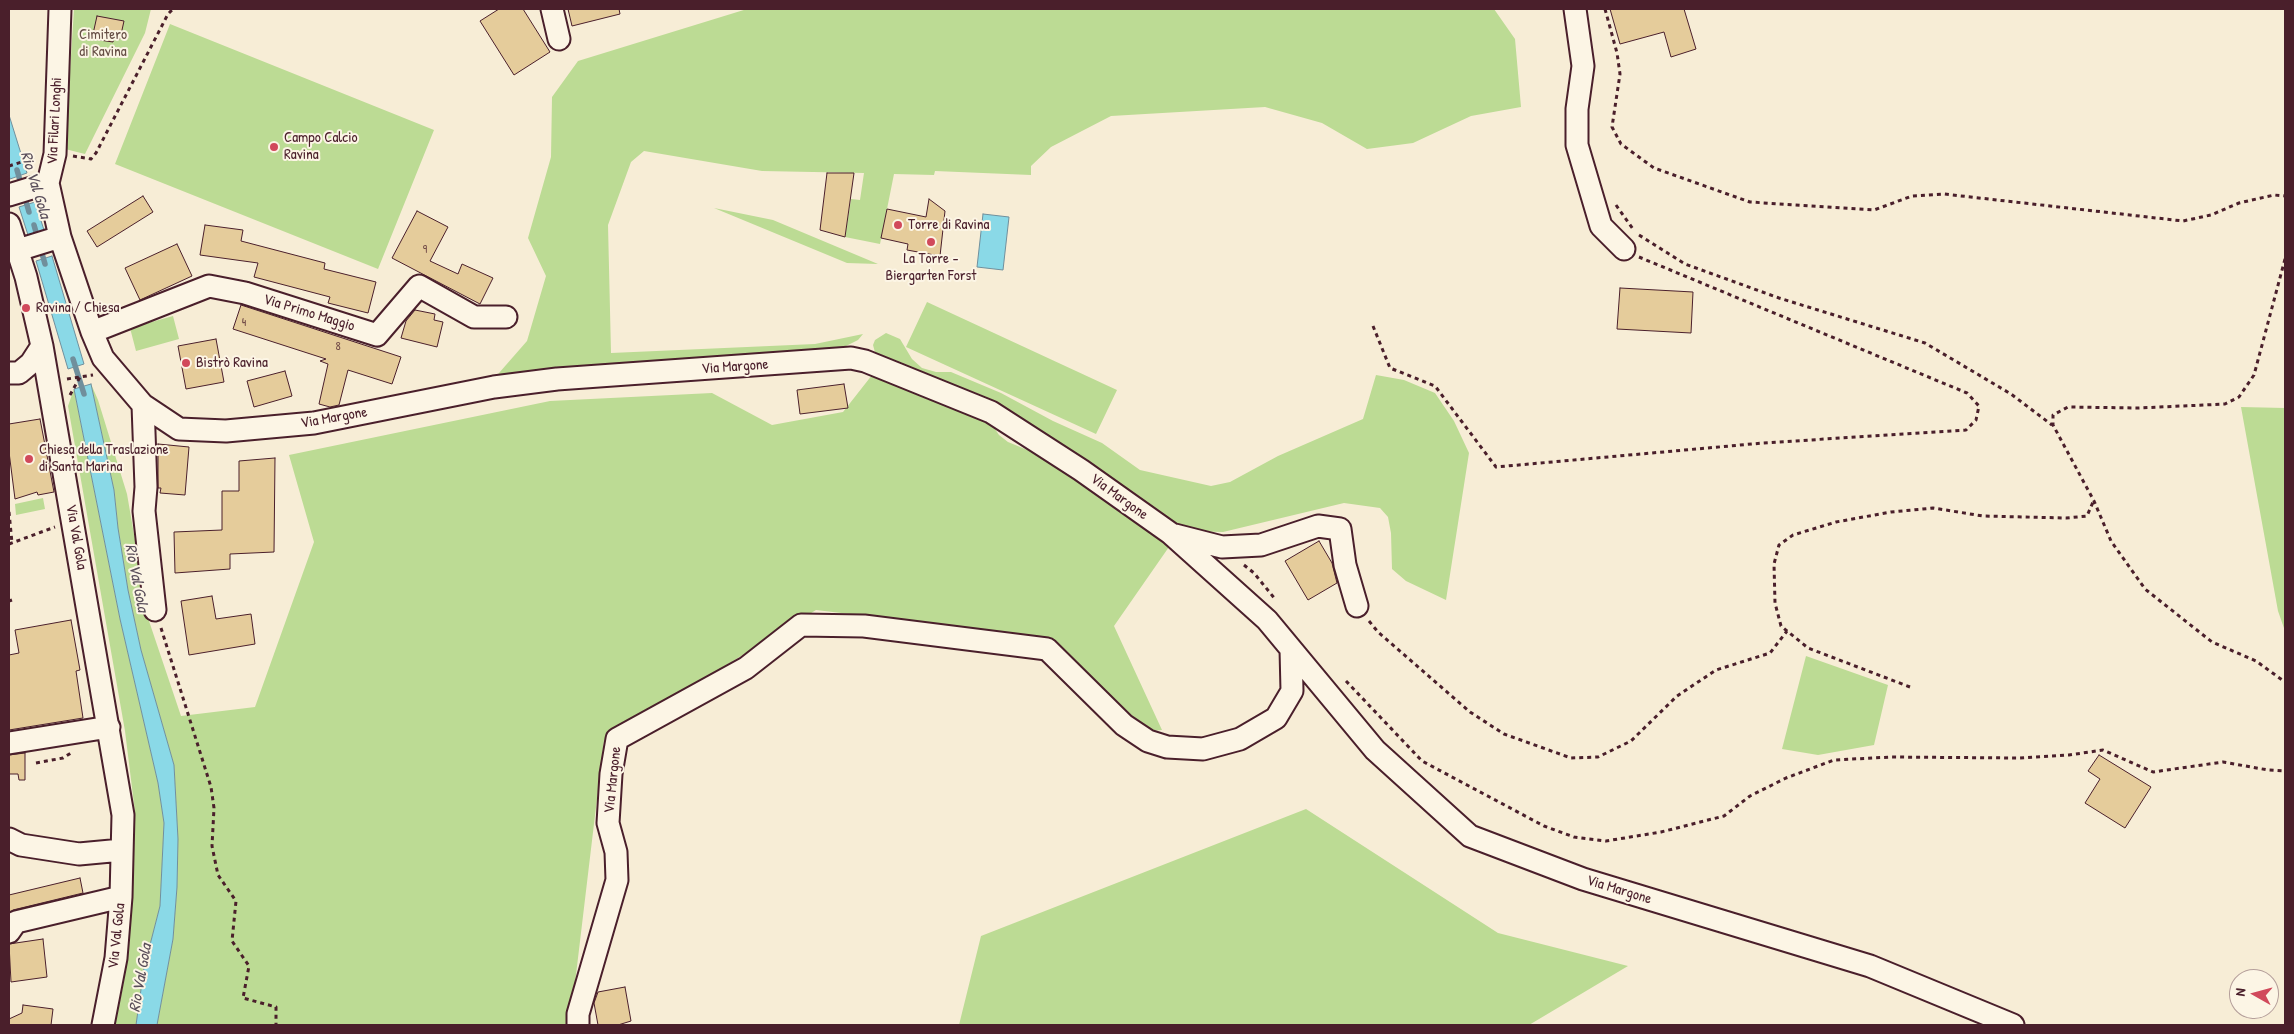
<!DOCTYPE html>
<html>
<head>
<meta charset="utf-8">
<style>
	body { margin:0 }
	#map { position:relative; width:2294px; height:1034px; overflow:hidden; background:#f7edd6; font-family:"Patrick Hand",sans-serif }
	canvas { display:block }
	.frame { position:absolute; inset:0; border:10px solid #4a1f2b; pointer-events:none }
	.north { position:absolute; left:2229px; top:969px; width:50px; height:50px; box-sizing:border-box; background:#fcf5e5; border:1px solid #b59f9b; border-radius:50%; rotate:277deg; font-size:14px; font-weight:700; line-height:20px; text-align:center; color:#4a1f2b }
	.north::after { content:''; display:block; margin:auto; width:18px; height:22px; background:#d1495b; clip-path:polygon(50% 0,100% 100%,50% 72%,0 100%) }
</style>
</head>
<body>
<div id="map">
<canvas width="2294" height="1034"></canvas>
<div class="frame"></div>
<div class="north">N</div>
</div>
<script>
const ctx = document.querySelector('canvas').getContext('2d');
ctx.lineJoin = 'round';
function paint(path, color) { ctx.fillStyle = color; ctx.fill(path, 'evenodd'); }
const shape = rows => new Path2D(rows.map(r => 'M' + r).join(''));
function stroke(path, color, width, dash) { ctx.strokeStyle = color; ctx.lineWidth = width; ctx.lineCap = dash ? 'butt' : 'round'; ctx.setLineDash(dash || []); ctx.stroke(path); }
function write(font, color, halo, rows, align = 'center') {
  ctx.font = font + ' "Patrick Hand",sans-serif'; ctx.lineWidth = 4; ctx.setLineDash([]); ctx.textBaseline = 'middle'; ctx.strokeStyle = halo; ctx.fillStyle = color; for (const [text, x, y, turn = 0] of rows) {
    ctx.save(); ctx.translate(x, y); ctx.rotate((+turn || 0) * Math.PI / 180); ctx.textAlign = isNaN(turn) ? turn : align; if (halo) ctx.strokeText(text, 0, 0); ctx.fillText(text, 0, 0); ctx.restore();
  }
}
paint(shape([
	[74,9,151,9,145,33,85,154,65,149],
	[747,9,1494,9,1515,39,1521,107,1471,116,1413,143,1367,149,1322,123,1265,107,1111,116,1051,147,1031,166,1031,175,935,171,934,175,894,174,880,244,845,237,851,199,860,200,864,173,762,171,644,151,631,162,608,225,611,353,815,344,863,334,858,340,840,349,492,381,527,341,546,276,528,238,551,157,552,97,578,61],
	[170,24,434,130,378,269,115,164],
	[714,208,773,220,878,264,847,263],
	[927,302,1117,390,1096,434,906,347],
	[173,316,179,339,136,351,130,328],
	[886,333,900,339,912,359,922,368,936,372,951,372,1001,393,1053,421,1102,443,1140,470,1211,486,1230,482,1278,456,1363,419,1376,375,1404,380,1435,393,1454,421,1469,453,1446,600,1406,581,1392,569,1391,533,1388,517,1380,508,1344,503,1223,532,1188,531,876,356,873,345,875,340],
	[876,370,987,417,999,435,1008,442,1064,465,1171,544,1114,626,1162,730,1149,731,1127,720,1044,637,816,610,604,740,570,1025,157,1025,173,939,177,887,178,839,174,765,141,650,128,590,118,528,114,490,91,384,98,400,127,494,149,621,181,716,255,707,314,542,289,455,550,401,712,393,772,425,843,412],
	[74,389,120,619,158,783,164,823,160,906,144,968,136,1025,115,1025,124,981,129,942,135,812,125,731,68,406],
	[2241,407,2285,408,2285,631,2278,611],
	[43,498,45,509,16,515,15,504],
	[1806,656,1888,685,1874,745,1818,755,1782,749],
	[1306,809,1498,933,1628,966,1529,1025,959,1025,981,936]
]), '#bcdb94');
const water = shape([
	[9,115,27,173,10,179,9,173,9,115],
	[35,202,44,230,28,235,19,207,35,202],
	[983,214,1009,217,1003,270,977,267,983,214],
	[52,256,84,364,68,369,36,261,52,256],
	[91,384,114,490,118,528,128,590,141,650,174,765,178,839,177,887,173,939,157,1025,136,1025,144,968,160,906,164,823,158,783,120,619,74,389,91,384]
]);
paint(water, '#8ad9e7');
stroke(water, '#708f9c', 1);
stroke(shape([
	[17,170,29,212],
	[34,225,45,264],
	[73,359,84,394]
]), '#708f9c', 5.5);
const building = shape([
	[499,9,523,9,550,52,514,75,480,21,499,9],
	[568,9,619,9,620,14,572,26,568,9],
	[1610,9,1684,9,1696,49,1671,57,1664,32,1620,44,1610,9],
	[97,16,124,21,120,39,114,38,113,42,99,40,100,35,93,34,97,16],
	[827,173,854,173,845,237,820,230,827,173],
	[143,196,153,212,97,247,87,231,143,196],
	[929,199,945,211,940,256,907,250,908,244,881,238,887,209,926,217,929,199],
	[417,211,448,227,430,261,458,274,462,264,493,278,480,304,392,258,417,211],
	[205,225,243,230,241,241,325,263,324,269,376,282,368,313,328,303,330,297,254,277,258,263,200,255,205,225],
	[177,244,192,276,140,300,125,268,177,244],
	[1620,288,1693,292,1691,333,1617,329,1620,288],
	[241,305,401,357,392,384,348,370,339,405,330,407,319,404,328,364,320,361,326,359,233,329,241,305],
	[415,310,435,314,434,320,443,322,437,347,401,338,406,321,415,310],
	[216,339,224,382,186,389,178,346,216,339],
	[285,371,292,396,254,407,247,381,285,371],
	[844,384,848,408,800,414,797,390,844,384],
	[40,419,54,492,38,495,37,492,15,499,9,452,9,424,40,419],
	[158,444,189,447,185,495,160,493,161,488,158,488,158,444],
	[275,458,274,552,230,554,230,569,175,573,174,532,222,530,222,491,239,491,239,461,275,458],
	[1319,541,1332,563,1337,583,1308,600,1285,561,1319,541],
	[212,596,216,619,251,614,255,644,189,655,181,601,212,596],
	[71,620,80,670,76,671,83,718,9,730,9,655,19,653,15,630,71,620],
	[25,753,25,780,19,780,18,774,9,774,9,755,25,753],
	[2099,755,2151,787,2125,828,2085,803,2100,779,2088,771,2099,755],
	[80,878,83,893,13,910,9,913,9,895,80,878],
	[43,939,47,977,11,982,9,944,43,939],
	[625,987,631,1021,618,1025,598,1025,594,1003,598,992,625,987],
	[23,1005,53,1009,51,1025,9,1025,9,1019,22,1013,23,1005]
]);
paint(building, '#e5cc9b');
stroke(building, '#4a1f2b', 1);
const minor = shape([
	[60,9,55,154,48,183,60,237,92,332,103,358,143,405,179,429,226,431,314,423,494,387,557,379,851,358,865,361,991,412,1081,470,1170,533,1267,620,1375,750,1470,836,1583,879,1870,966,2013,1025],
	[552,9,559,39],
	[1575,9,1583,66,1577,109,1577,145,1601,226,1624,249],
	[9,195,48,183],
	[9,224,26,277,42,346,123,815,121,897,116,958,103,1025],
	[18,250,60,237],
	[92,332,209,286,245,293,377,335,419,286,474,317,506,317],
	[9,373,19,373,31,363,42,346],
	[143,405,146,487,144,511,155,610],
	[1175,535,1222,547,1261,545,1318,526,1340,529,1345,565,1357,606],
	[9,743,109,727],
	[9,839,21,845,79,854,122,850],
	[9,932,16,922,121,897],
	[578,1025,578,1014,617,880,616,852,608,823,611,774,617,739,746,668,801,625,864,626,1047,649,1124,725,1148,741,1167,747,1203,749,1240,739,1276,718,1292,691,1291,649]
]);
stroke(minor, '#4a1f2b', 25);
stroke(shape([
	[1605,9,1617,53,1620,74,1612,127,1621,144,1654,168,1750,202,1874,210,1912,196,1944,194,2183,221,2211,215,2239,203,2274,195,2285,196],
	[73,156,91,159,96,153,168,14,173,9],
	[9,166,34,158],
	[1616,205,1633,229],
	[1639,235,1685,264,1779,298,1925,343,2011,394,2052,425],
	[2285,259,2254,375,2239,397,2225,404,2139,408,2068,407,2053,415,2053,425,2094,501,2111,541,2145,589,2212,642,2256,661,2285,682],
	[1373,326,1390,368,1435,386,1496,467,1763,443,1966,430,1976,420,1979,406,1967,393,1639,257],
	[67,379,93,375],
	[70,395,80,377],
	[9,512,12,543],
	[9,544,55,527],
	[1244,565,1254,573,1275,599],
	[9,601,12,600],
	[1369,621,1378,632,1470,712,1504,734,1571,758,1598,757,1631,741,1677,696,1716,670,1770,653,1787,631],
	[161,628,211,787,214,808,212,846,218,875,236,901,232,941,249,966,243,998,276,1007,276,1025],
	[1346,681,1422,761,1544,826,1574,837,1606,841,1661,832,1724,816,1750,796,1786,778,1834,760,1892,757,2020,758,2069,755,2103,750,2153,772,2223,762,2268,770,2285,771],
	[1910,687,1808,648,1781,626,1775,603,1774,564,1779,545,1793,535,1836,522,1891,512,1933,508,1983,516,2066,518,2087,516,2093,502],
	[36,763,63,758,71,753]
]), '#4a1f2b', 3, [4, 4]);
stroke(minor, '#fcf5e5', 21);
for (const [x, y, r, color] of [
	[274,147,5,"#d1495b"],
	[898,225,5,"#d1495b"],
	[931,242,5,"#d1495b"],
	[26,308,5,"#d1495b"],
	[186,363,5,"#d1495b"],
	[29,459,5,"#d1495b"]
]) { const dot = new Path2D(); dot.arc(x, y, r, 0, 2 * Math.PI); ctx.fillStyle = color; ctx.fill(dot); stroke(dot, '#fcf5e5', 2); }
write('12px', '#714a47', null, [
	["9",425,250],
	["4",244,323],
	["8",338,347]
]);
write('15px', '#664e45', '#fcf5e5', [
	["Cimitero",103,35],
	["di Ravina",103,52]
]);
write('15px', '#4a1f2b', '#fcf5e5', [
	["Via Filari Longhi",55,121,-87],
	["Via Primo Maggio",309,313,17],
	["Via Margone",735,367,-4],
	["Via Margone",334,418,-10],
	["Via Margone",1119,497,36],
	["Via Val Gola",76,537,80],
	["Via Margone",613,780,-84],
	["Via Margone",1619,890,17],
	["Via Val Gola",117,936,-84]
]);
write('15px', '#4a1f2b', '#fcf5e5', [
	["Campo Calcio",284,138],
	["Ravina",284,155],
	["Torre di Ravina",908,225],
	["La Torre -",931,259,"center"],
	["Biergarten Forst",931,276,"center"],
	["Ravina / Chiesa",36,308],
	["Bistrò Ravina",196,363],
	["Chiesa della Traslazione",39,450],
	["di Santa Marina",39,467]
], 'left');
write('italic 16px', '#5a4e5a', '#fcf5e5', [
	["Rio Val Gola",35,185,73],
	["Rio Val Gola",136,578,79],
	["Rio Val Gola",141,978,-80]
]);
</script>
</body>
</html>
